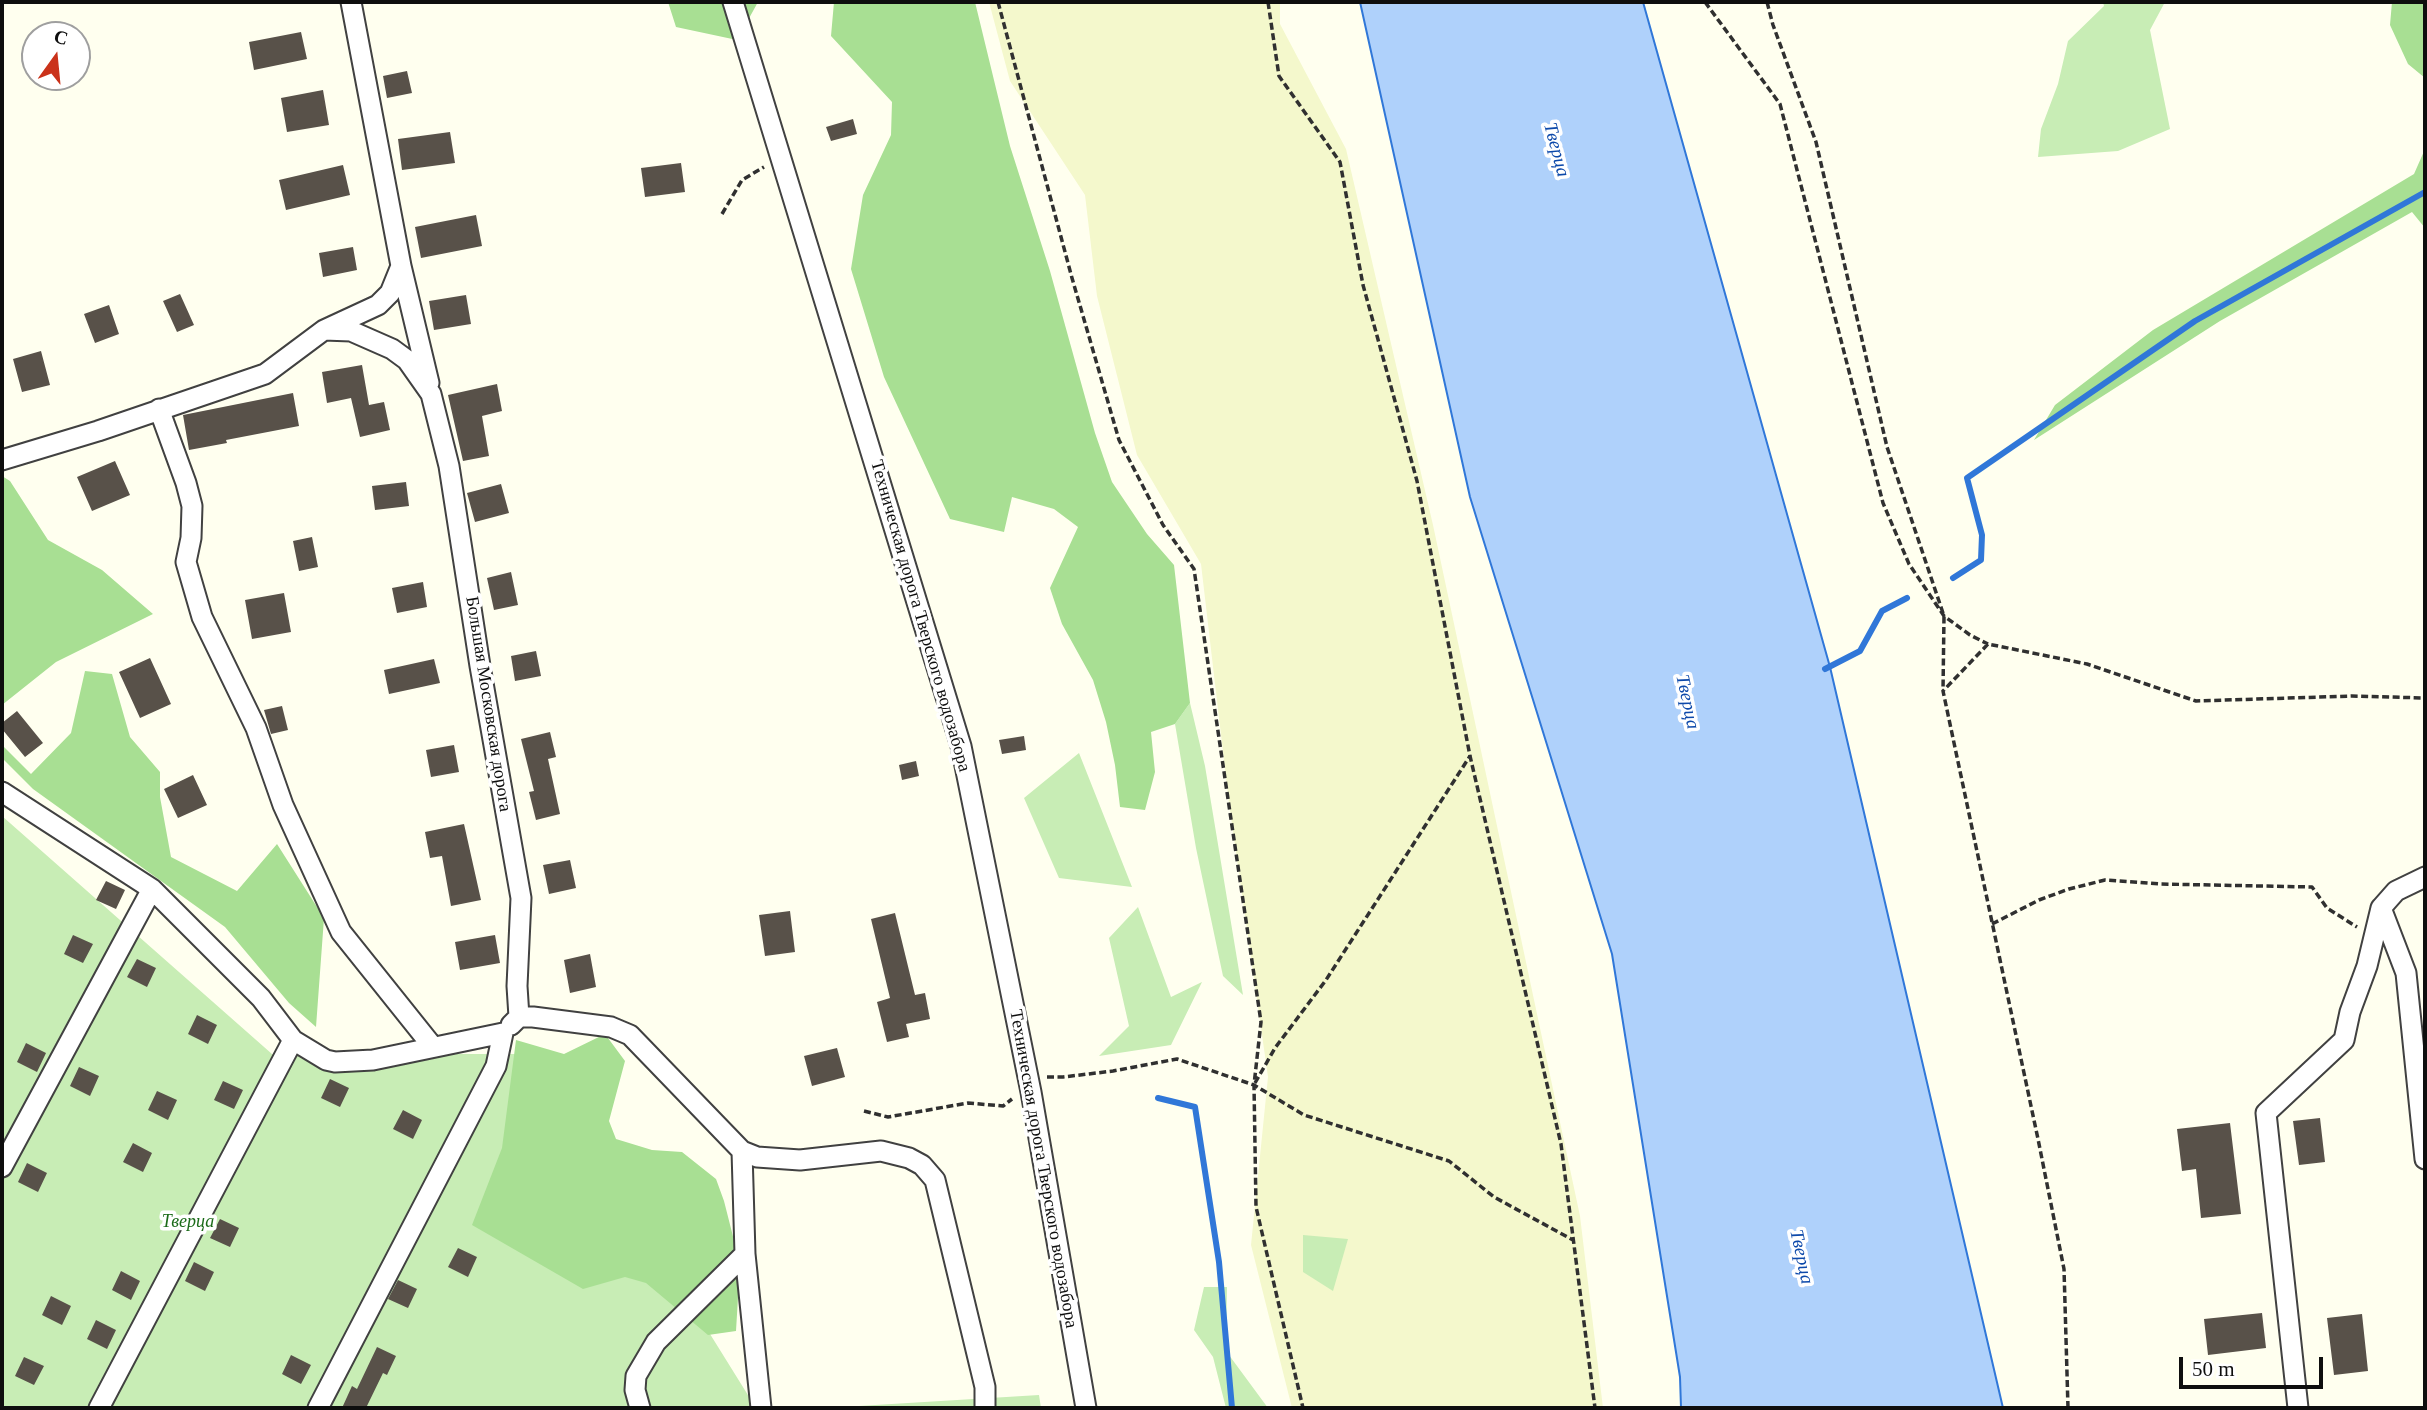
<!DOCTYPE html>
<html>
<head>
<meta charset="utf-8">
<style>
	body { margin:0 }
	#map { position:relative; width:2427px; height:1410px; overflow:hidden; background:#ffffef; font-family:Georgia,serif }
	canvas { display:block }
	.frame { position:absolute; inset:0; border:4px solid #0e0e0e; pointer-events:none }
	.north { position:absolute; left:21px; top:21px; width:70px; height:70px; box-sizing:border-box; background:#fff; border:2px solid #9f9f9f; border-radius:50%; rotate:15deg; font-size:19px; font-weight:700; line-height:28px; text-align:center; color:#0e0e0e }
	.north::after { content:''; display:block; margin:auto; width:24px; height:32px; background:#ca321a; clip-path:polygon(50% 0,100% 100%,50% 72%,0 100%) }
	.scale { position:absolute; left:2179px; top:1357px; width:144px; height:32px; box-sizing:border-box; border:4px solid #0e0e0e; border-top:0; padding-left:9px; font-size:21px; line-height:24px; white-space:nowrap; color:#0e0e0e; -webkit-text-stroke:5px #fff; paint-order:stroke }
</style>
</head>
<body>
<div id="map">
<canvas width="2427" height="1410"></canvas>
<div class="frame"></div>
<div class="north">С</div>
<div class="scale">50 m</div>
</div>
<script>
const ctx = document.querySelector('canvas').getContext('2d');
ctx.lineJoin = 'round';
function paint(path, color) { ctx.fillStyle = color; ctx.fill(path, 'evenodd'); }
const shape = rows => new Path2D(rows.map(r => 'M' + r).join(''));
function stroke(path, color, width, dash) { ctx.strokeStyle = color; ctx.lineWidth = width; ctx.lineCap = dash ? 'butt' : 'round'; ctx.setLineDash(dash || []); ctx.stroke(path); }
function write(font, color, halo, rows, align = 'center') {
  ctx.font = font + ' Georgia,serif'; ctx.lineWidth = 7; ctx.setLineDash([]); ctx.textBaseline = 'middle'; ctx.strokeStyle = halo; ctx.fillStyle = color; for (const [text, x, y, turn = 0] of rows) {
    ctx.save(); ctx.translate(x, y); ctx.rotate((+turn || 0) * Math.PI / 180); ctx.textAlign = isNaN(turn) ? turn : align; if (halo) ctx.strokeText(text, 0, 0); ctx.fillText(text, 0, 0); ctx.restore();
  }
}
paint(shape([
	[989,2,1280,2,1280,24,1346,149,1433,525,1580,1216,1603,1408,1292,1408,1251,1245,1268,1077,1229,803,1201,564,1137,455,1097,296,1085,195,1010,81]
]), '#f4f8cc');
paint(shape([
	[2103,2,2165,2,2150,30,2170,129,2118,151,2038,157,2041,129,2058,84,2068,41,2104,6],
	[1190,703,1205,766,1243,995,1223,976,1196,848,1175,724],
	[1079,753,1132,887,1059,878,1024,798],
	[2,816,272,1054,536,1054,756,1408,2,1408],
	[1138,907,1171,997,1202,982,1171,1045,1099,1056,1129,1026,1109,938],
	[1303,1235,1348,1239,1333,1291,1303,1272],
	[1204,1287,1227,1287,1226,1351,1268,1408,1226,1408,1213,1357,1194,1330],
	[1039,1395,1041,1408,826,1408]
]), '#c8edb5');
paint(shape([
	[668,2,758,2,737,40,676,27],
	[834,2,975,2,1010,146,1050,271,1095,433,1112,482,1147,534,1174,565,1190,703,1175,724,1151,732,1155,772,1145,810,1120,807,1115,765,1106,722,1093,680,1062,624,1050,588,1078,527,1054,509,1012,497,1004,532,950,519,884,377,851,269,863,195,891,135,892,102,831,36],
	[2392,2,2425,2,2425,78,2408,64,2390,25],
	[2425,149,2425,228,2412,212,2220,321,2034,440,2055,405,2153,330,2414,174],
	[2,476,10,481,48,540,102,570,153,614,56,662,2,705],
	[85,671,112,674,130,737,160,772,160,797,171,857,237,891,277,844,324,918,316,1027,289,1003,225,927,33,789,2,758,2,745,31,774,71,733],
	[605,1034,625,1061,609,1121,616,1139,652,1150,682,1152,716,1179,724,1201,740,1264,736,1331,708,1335,646,1283,625,1277,583,1289,472,1225,502,1148,516,1040,564,1054]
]), '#a8df93');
const water = shape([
	[1360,2,1643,2,1830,667,2003,1408,1681,1408,1680,1377,1612,954,1470,497,1360,2]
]);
paint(water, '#afd1fb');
stroke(water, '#3077d8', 2);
stroke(shape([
	[1953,578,1981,560,1982,535,1967,478,2195,321,2425,192],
	[1825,669,1860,651,1882,611,1907,598],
	[1158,1098,1195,1107,1219,1262,1232,1408]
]), '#3077d8', 6);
paint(shape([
	[301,32,307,59,254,70,249,42],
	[407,71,412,93,387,98,383,76],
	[323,90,329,125,287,132,281,98],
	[853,119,857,134,831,141,826,127],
	[450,132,455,163,402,170,398,139],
	[681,163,685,192,645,197,641,168],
	[343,165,350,195,286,210,279,180],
	[476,215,482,246,421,258,415,227],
	[353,247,357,270,323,277,319,253],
	[180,294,194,325,177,332,163,301],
	[466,295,471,324,434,330,429,301],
	[109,305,119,334,95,343,84,314],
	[41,351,50,385,22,392,13,359],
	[362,365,369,405,384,402,390,430,360,437,351,398,327,403,322,372],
	[497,384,502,411,482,416,489,456,463,461,448,395],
	[293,393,299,426,226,440,227,443,189,450,183,415],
	[115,461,130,495,92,511,77,477],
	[406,482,409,506,375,510,372,486],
	[501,484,509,513,475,522,467,493],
	[312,537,318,567,299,571,293,541],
	[511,572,518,605,494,610,487,578],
	[423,582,427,607,397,613,392,588],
	[284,593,291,632,252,639,245,600],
	[536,651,541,676,515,681,511,656],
	[150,658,171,704,140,718,119,672],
	[434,659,440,683,389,694,384,670],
	[282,706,288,730,271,734,264,710],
	[17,711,43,743,25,757,2,729,2,723],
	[550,732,556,757,548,759,560,814,536,820,529,792,534,791,521,739],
	[1024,736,1026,750,1002,754,999,740],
	[454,745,459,772,431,777,426,750],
	[916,761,919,776,902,780,899,765],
	[193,775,207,805,178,818,164,789],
	[464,824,481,900,451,906,442,856,430,858,425,832],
	[570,860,576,888,549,894,543,865],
	[106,881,125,890,116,909,96,900],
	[790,911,795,952,765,956,759,915],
	[895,913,915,995,925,993,930,1019,906,1024,909,1037,887,1042,877,1002,890,998,871,919],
	[73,935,93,944,83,963,64,954],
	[495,935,500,963,460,970,455,942],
	[590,954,596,987,570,993,564,960],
	[137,959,156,968,147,987,127,977],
	[197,1015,217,1025,208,1044,188,1034],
	[26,1043,46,1053,37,1072,17,1062],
	[837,1048,845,1077,812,1086,804,1056],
	[79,1067,99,1076,90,1096,70,1086],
	[330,1079,349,1088,340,1107,321,1098],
	[223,1081,243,1090,234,1109,214,1100],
	[157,1091,177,1100,168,1120,148,1110],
	[403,1110,422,1120,413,1139,393,1129],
	[2320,1118,2325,1162,2299,1165,2293,1121],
	[2230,1123,2241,1214,2201,1218,2196,1169,2182,1171,2177,1129],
	[133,1143,152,1153,143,1172,123,1162],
	[27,1163,47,1173,38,1192,18,1182],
	[220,1219,239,1228,230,1247,210,1238],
	[458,1248,477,1257,468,1277,448,1267],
	[194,1262,214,1272,205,1291,185,1281],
	[121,1271,140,1281,131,1300,112,1290],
	[398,1280,417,1289,408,1308,388,1299],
	[51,1296,71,1306,62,1325,42,1315],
	[2262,1313,2266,1348,2208,1355,2204,1319],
	[2362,1314,2368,1371,2334,1375,2327,1318],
	[96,1320,116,1330,107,1349,87,1339],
	[377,1347,396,1356,387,1375,383,1373,366,1408,342,1408,352,1386,357,1389],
	[291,1355,311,1365,301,1384,282,1374],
	[24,1357,44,1366,34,1385,15,1376]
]), '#585149');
const minor = shape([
	[351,2,401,266,429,383],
	[733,2,961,746,1031,1092,1086,1408],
	[324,330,351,331,392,349,407,360,431,394,449,466,480,666,521,898,517,986,519,1017],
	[159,409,186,483,192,506,191,538,186,562,202,617,256,728,283,805,341,932,433,1047],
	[2,460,98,431,265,374,324,330,378,305,390,293,401,266],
	[2,792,152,889,261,998,293,1040,326,1060,335,1062,373,1060,503,1033,496,1066,318,1408],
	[2381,908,2406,973,2425,1159],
	[511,1025,519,1017,533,1017,611,1027,630,1035,742,1151,745,1254,656,1342,636,1376,635,1390,640,1408],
	[742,1151,757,1157,800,1160,881,1151,909,1158,922,1165,935,1180,985,1387,985,1408],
	[2,1167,152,889],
	[745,1254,761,1408],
	[99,1408,293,1040],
	[2298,1408,2266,1113,2344,1040,2350,1012,2367,966,2381,908,2396,891,2425,877]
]);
stroke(minor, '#414141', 23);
stroke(shape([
	[998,2,1072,278,1119,440,1163,525,1194,569,1261,1022,1254,1085,1256,1207,1303,1408],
	[1268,2,1279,76,1340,162,1363,285,1417,481,1470,756,1561,1144,1595,1408],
	[1705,2,1780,104,1883,503,1909,564,1944,616,1970,635,1988,644],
	[1767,2,1773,25,1816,142,1887,447,1944,616,1943,691],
	[722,214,742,180,764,167],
	[1992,924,2039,900,2069,889,2105,880,2160,884,2312,887,2327,908,2357,927],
	[1047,1077,1063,1077,1113,1071,1177,1059,1254,1085,1304,1115,1449,1161,1494,1197,1573,1240],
	[1255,1083,1275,1048,1326,980,1470,756],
	[864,1111,888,1117,968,1103,1003,1106,1012,1099],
	[2068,1408,2064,1269,2038,1139,1943,691,1988,644,2087,664,2196,701,2352,696,2425,698]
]), '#303030', 3.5, [7, 3.5]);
stroke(minor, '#fff', 19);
write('18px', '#0e0e0e', '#fff', [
	["Техническая дорога Тверского водозабора",920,616,74],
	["Большая Московская дорога",488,704,81],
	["Техническая дорога Тверского водозабора",1043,1169,80]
]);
write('italic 18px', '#1b6b19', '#fff', [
	["Тверца",188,1222]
]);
write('italic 19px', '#0d49aa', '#fff', [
	["Тверца",1556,150,75],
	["Тверца",1687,702,78],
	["Тверца",1801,1257,78]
]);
</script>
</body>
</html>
